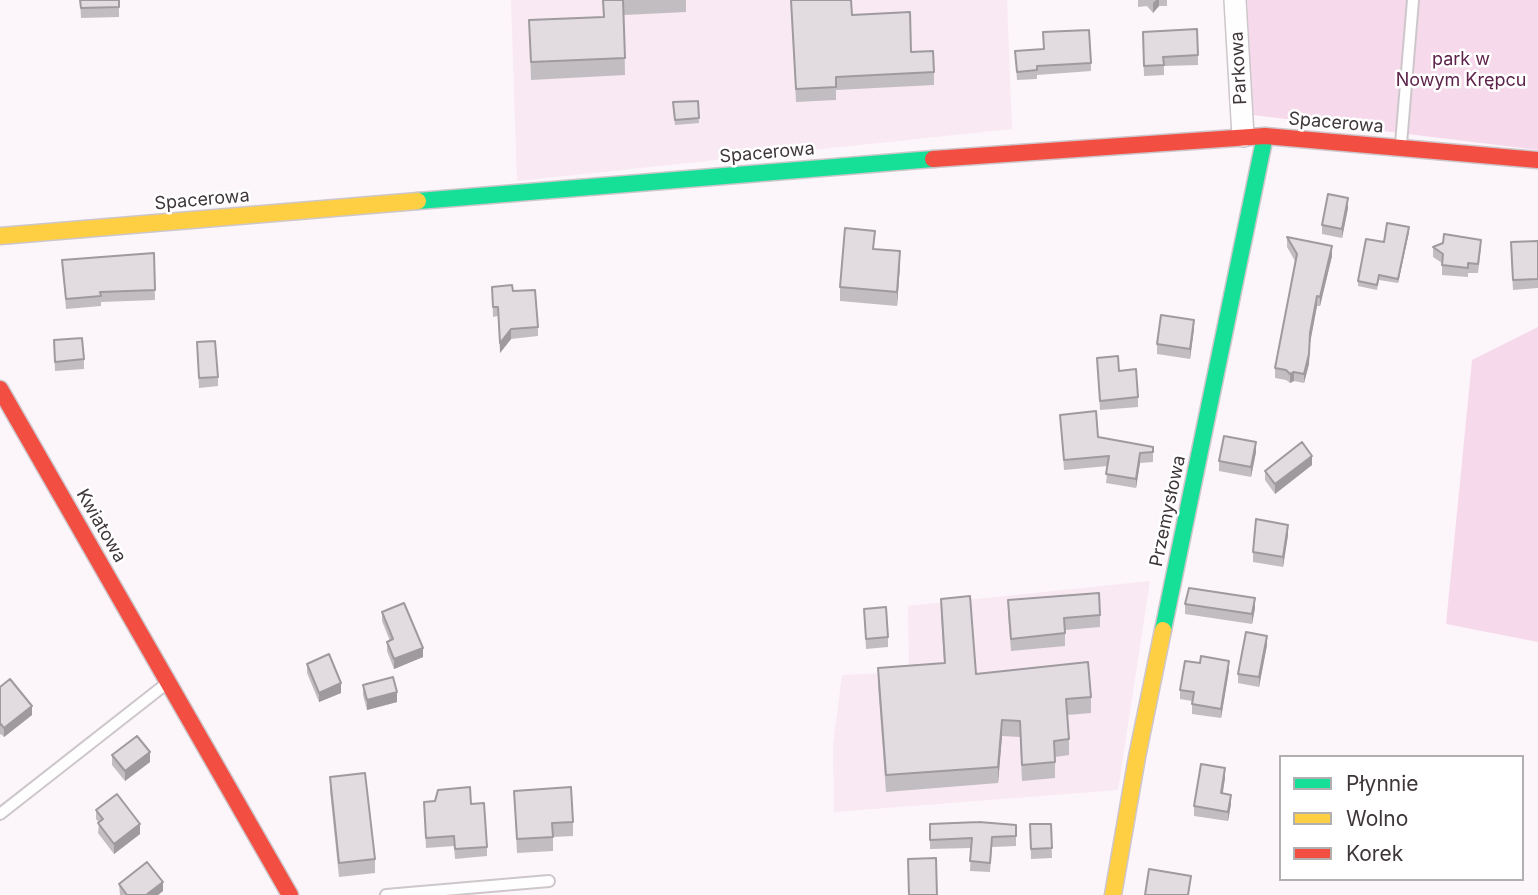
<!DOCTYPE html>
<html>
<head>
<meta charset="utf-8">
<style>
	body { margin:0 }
	#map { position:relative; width:1538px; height:895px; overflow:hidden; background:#fcf5f9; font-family:Inter,sans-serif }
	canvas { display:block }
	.legend { position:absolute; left:1279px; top:755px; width:245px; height:126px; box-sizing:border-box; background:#fff; border:2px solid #b2afb0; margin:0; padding:9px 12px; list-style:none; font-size:21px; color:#3e363a }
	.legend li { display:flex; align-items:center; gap:14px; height:35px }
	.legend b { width:35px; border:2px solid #b2afb0 }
</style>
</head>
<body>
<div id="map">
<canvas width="1538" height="895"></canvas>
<ul class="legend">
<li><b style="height:9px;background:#16e098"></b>Płynnie</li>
<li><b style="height:9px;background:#ffcf43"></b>Wolno</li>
<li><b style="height:9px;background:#f24e42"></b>Korek</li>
</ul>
</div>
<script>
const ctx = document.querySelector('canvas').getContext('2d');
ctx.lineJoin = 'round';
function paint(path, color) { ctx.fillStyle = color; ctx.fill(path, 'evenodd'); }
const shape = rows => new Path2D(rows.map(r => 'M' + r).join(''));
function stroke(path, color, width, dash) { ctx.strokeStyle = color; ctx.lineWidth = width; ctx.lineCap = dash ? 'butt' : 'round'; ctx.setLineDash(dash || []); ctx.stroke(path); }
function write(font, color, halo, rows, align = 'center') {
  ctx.font = font + ' Inter,sans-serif'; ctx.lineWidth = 5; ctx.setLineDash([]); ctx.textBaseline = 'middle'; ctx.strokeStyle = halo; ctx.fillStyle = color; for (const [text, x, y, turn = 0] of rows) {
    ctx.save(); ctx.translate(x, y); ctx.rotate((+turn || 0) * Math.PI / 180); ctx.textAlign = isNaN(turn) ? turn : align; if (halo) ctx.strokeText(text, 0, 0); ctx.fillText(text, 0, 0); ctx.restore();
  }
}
paint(shape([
	[511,0,1007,0,1012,129,517,181],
	[1150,581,1118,790,834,812,833,744,842,675,909,672,908,606]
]), '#f9e9f2');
paint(shape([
	[1247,0,1538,0,1538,150,1253,115],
	[1538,327,1538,642,1446,624,1472,360]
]), '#f6daeb');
const lane = shape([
	[1401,144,1413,0],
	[0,814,166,684],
	[386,895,549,881]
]);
const street = shape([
	[1235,0,1243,136]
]);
const fast = shape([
	[418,201,933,159],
	[1163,630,1265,136]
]);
const slow = shape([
	[0,236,418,201],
	[1113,895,1137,757,1163,630]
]);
const jam = shape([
	[933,159,1265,136,1538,160],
	[0,389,290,895]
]);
stroke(lane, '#cdc6cb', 14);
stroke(street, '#cdc6cb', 24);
stroke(fast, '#cdc6cb', 19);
stroke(slow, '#cdc6cb', 19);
stroke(jam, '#cdc6cb', 19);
stroke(lane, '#fffefe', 10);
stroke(street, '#fffefe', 21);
stroke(fast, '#16e098', 16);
stroke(slow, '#ffcf43', 16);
stroke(jam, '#f24e42', 16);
paint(shape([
	[80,0,119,0,119,17,81,18],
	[603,0,686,0,686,12,624,15,625,75,531,80,529,20,603,17],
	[791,0,852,15,911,52,934,72,934,85,836,90,836,100,796,102],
	[1138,0,1167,0,1167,6,1159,6,1153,13,1147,6,1138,7],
	[1143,42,1198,55,1198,65,1164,66,1164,75,1144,76],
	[1015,51,1091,63,1091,71,1037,75,1037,79,1017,80],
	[698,101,699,123,675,125,673,102],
	[1348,208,1342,238,1322,234,1322,225],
	[1409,232,1398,283,1379,280,1377,290,1358,286,1358,281,1384,242],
	[1287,237,1332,256,1320,306,1317,306,1310,343,1309,364,1304,383,1294,381,1290,383,1286,380,1275,378,1275,368,1295,261,1287,247],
	[1538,241,1538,288,1513,290,1511,252],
	[1433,247,1481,249,1478,273,1468,273,1468,277,1442,275,1442,263,1433,257],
	[874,250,900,265,897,306,840,301,840,287],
	[154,253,155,300,101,302,101,306,66,309,62,260],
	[492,287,513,291,538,327,538,336,511,339,500,353,498,316,493,317],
	[1194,329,1190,359,1157,354,1157,344],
	[54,340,84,359,84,369,55,371],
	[197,342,218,377,218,386,199,388],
	[1097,358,1119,371,1138,397,1138,407,1100,410],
	[1060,415,1098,437,1153,447,1153,462,1140,463,1136,488,1106,483,1108,466,1064,470],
	[1256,452,1251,477,1219,471,1219,461],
	[1312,465,1275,494,1265,480,1265,471],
	[1288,535,1283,567,1253,562,1253,552],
	[941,599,976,674,1091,697,1091,713,1067,715,1069,739,1069,755,1055,757,1055,778,1022,781,1020,737,1002,736,998,783,886,792,878,685,878,668,944,663,941,615],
	[1008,600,1100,615,1100,627,1065,630,1065,646,1011,651,1008,613],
	[1185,604,1255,608,1252,624,1185,614],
	[864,609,888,637,888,647,866,649],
	[382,612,423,657,394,669,387,651,387,642,390,641,382,621],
	[1267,645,1259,687,1238,683,1238,674],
	[307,664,341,693,319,702,307,673],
	[1229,670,1221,718,1192,714,1192,701,1180,699,1180,690],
	[363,685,397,702,367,710,363,695],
	[0,687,32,715,4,737,1,734,0,735],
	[112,755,150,762,125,781,112,765],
	[330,777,375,859,375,873,339,877,330,791],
	[1225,778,1223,793,1231,804,1228,821,1194,816,1194,806],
	[514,791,573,822,573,836,553,837,553,851,517,853],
	[424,802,471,804,487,847,487,856,455,859,454,846,426,848],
	[96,810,140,834,114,854,98,833,99,823,96,819],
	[930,824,1016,825,1016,846,992,847,990,872,970,871,971,848,930,849],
	[1030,824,1051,824,1052,858,1031,859],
	[119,884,163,891,158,895,120,895]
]), '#c2bdc1');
paint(shape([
	[1156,0,1159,0,1159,6,1153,13,1153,3],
	[1348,198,1348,208,1342,238,1342,229],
	[1409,227,1409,232,1398,283,1398,279],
	[1332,246,1332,256,1320,306,1320,297],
	[900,251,900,265,897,306,897,292],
	[1317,296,1317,306,1310,343,1309,364,1304,383,1304,374],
	[1194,320,1194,329,1190,359,1190,349],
	[511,329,511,339,500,353,500,343],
	[1294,372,1294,381,1290,383,1290,374],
	[1256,442,1256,452,1251,477,1251,467],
	[1140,453,1140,463,1136,488,1136,479],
	[1312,456,1312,465,1275,494,1275,484],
	[1288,525,1288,535,1283,567,1283,557],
	[1255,598,1255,608,1252,624,1252,614],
	[1267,636,1267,645,1259,687,1259,677],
	[423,648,423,657,394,669,394,659],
	[1229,661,1229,670,1221,718,1221,709],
	[341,683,341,693,319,702,319,693],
	[397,692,397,702,367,710,367,700],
	[32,706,32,715,4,737,4,728],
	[1002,720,1002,736,998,783,998,767],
	[150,752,150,762,125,781,125,771],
	[1225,768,1225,778,1221,802,1221,793],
	[1231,795,1231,804,1228,821,1228,812],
	[140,824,140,834,114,854,114,844],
	[163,882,163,891,158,895,146,895]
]), '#9e9a9d');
const building = shape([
	[80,0,119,0,119,7,81,8,80,0],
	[603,0,623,0,625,58,531,62,529,20,604,17,603,0],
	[791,0,851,0,852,15,910,12,911,52,933,51,934,72,836,77,836,87,796,89,791,0],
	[1197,29,1198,55,1163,57,1164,65,1144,66,1143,32,1197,29],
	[1089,30,1091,63,1037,66,1037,70,1017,72,1015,51,1044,49,1043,32,1089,30],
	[698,101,699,118,675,120,673,102,698,101],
	[1328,194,1348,198,1342,229,1322,225,1328,194],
	[1387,223,1409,227,1398,279,1379,275,1377,285,1358,281,1366,239,1384,242,1387,223],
	[845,228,875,231,873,249,900,251,897,292,840,287,845,228],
	[1444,234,1481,240,1478,264,1468,263,1468,268,1442,265,1443,254,1433,247,1443,243,1444,234],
	[1287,237,1332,246,1320,297,1317,296,1310,333,1309,354,1304,374,1294,372,1290,374,1286,370,1275,368,1297,254,1287,237],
	[1538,241,1538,279,1513,280,1511,242,1538,241],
	[154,253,155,290,100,292,101,296,66,299,62,260,154,253],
	[512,285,513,291,535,290,538,327,511,329,500,343,498,307,493,307,492,287,512,285],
	[1161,315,1194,320,1190,349,1157,344,1161,315],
	[82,338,84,359,55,362,54,340,82,338],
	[215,341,218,377,199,378,197,342,215,341],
	[1118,356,1119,371,1136,369,1138,397,1100,401,1097,358,1118,356],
	[1096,411,1098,437,1153,447,1153,452,1140,453,1136,479,1106,474,1109,456,1064,460,1060,415,1096,411],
	[1224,436,1256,442,1251,467,1219,461,1224,436],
	[1302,442,1312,456,1275,484,1265,471,1302,442],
	[1256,519,1288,525,1283,557,1253,552,1256,519],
	[1189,588,1255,598,1252,614,1185,604,1189,588],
	[1099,593,1100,615,1064,618,1065,633,1011,639,1008,600,1099,593],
	[970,596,976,674,1088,662,1091,697,1066,699,1069,739,1054,741,1055,762,1022,765,1020,721,1002,720,998,767,886,775,878,668,945,663,941,599,970,596],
	[404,603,423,648,394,659,387,642,393,639,382,612,404,603],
	[886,607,888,637,866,639,864,609,886,607],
	[1246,632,1267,636,1259,677,1238,674,1246,632],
	[329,654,341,683,319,693,307,664,329,654],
	[1201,656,1229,661,1221,709,1192,704,1194,692,1180,690,1185,661,1200,663,1201,656],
	[393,677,397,692,367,700,363,685,393,677],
	[10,679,32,706,4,728,1,724,0,725,0,687,10,679],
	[137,736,150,752,125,771,112,755,137,736],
	[1201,764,1225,768,1221,793,1231,795,1228,812,1194,806,1201,764],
	[365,773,375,859,339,863,330,777,365,773],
	[470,787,471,804,484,803,487,847,455,849,454,836,426,838,424,802,435,801,438,790,470,787],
	[571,787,573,822,552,823,553,837,517,839,514,791,571,787],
	[117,794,140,824,114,844,98,823,103,819,96,810,117,794],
	[979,822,1016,825,1016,836,992,837,990,863,970,861,972,838,930,840,930,824,979,822],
	[1030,824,1051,824,1052,848,1031,849,1030,824],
	[936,858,937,895,909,895,908,859,936,858],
	[147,862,163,882,146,895,127,895,119,884,147,862],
	[1149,869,1191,876,1188,895,1145,895,1149,869]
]);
paint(building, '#e2dce0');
stroke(building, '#9e9a9d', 2);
write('18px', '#5d234b', '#fff', [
	["park w",1461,60],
	["Nowym Krępcu",1461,81]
]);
write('18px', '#3e363a', '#fff', [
	["Parkowa",1239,68,-93],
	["Spacerowa",1336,123,5],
	["Spacerowa",767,153,-5],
	["Spacerowa",202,200,-5],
	["Przemysłowa",1168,511,-78],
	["Kwiatowa",101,526,60]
]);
</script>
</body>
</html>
